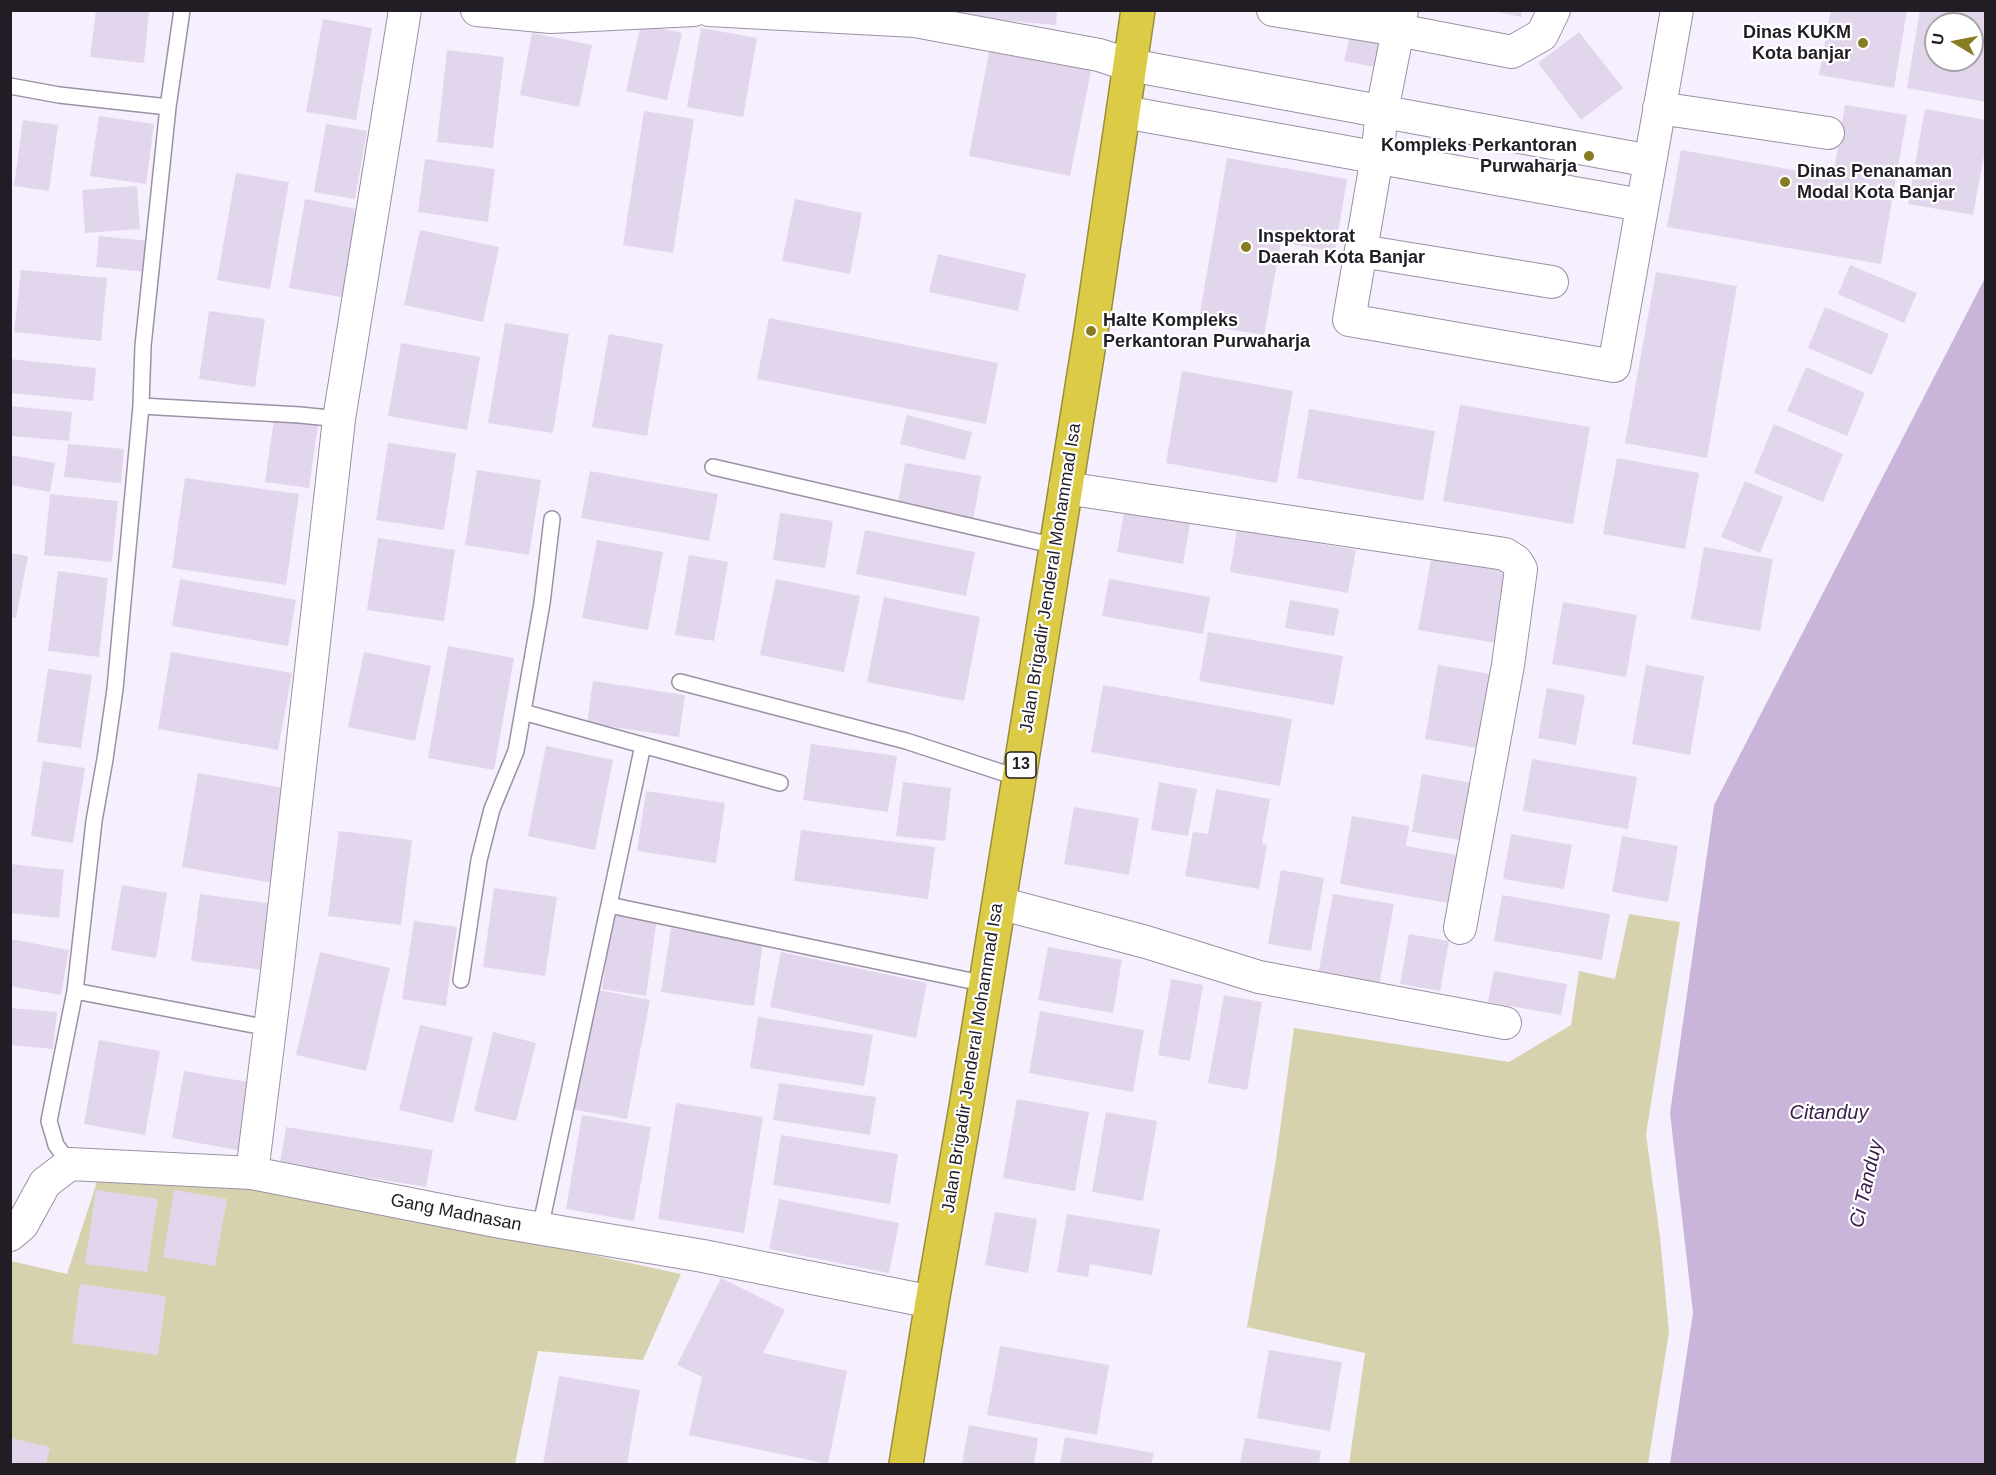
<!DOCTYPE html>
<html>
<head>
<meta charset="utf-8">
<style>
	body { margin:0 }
	#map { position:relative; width:1996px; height:1475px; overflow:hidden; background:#f6effd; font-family:Helvetica,sans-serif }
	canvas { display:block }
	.frame { position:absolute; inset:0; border:12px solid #221d25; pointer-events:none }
	.north { position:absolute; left:1924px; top:12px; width:60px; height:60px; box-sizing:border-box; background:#fff; border:2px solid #a7a5a8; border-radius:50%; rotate:280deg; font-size:16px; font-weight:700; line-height:24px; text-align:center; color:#221d25 }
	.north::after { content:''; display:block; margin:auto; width:21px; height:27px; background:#877c22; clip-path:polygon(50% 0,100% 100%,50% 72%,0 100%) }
</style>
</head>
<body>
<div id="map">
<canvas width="1996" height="1475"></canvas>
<div class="frame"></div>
<div class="north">U</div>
</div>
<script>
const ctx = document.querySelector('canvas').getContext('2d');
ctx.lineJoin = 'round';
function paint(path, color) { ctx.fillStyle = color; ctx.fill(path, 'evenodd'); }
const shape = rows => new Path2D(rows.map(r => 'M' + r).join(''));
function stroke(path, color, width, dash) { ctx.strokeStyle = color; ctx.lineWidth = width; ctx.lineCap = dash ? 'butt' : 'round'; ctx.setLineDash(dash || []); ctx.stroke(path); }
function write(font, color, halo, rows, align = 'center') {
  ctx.font = font + ' Helvetica,sans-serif'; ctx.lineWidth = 4.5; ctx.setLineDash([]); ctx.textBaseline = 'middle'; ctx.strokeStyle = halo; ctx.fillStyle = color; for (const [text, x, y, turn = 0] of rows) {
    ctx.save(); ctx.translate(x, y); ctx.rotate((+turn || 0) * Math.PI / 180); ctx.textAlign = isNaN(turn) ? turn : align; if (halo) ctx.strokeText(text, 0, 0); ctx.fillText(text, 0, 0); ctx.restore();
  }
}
paint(shape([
	[1629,914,1680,922,1646,1134,1660,1237,1669,1332,1648,1464,1349,1464,1365,1353,1247,1327,1275,1166,1294,1028,1509,1062,1571,1025,1579,971,1615,979],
	[107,1151,681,1274,643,1360,538,1351,515,1464,11,1464,11,1261,67,1274]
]), '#d6d2ae');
paint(shape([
	[1985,278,1985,1464,1670,1464,1693,1313,1670,1113,1714,805]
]), '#c9b5d9');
paint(shape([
	[96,10,149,11,144,63,90,57],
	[934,10,1057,10,1056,25,934,14],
	[1489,10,1522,10,1521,17],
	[1831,10,1907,10,1894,88,1819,75],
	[1920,10,1986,10,1986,102,1907,88],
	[1936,24,1972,24,1972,60,1936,60],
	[323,19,372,28,356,120,306,112],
	[641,24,682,33,667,100,626,91],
	[701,28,757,38,743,117,687,107],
	[1579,32,1623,88,1581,120,1538,63],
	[532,33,592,45,579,107,520,95],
	[1350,35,1380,41,1375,67,1344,61],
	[991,42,1093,61,1070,176,969,156],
	[447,50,504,57,493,148,437,142],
	[1845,105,1907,115,1881,264,1667,227,1681,150,1833,177],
	[1925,109,1986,120,1986,145,1973,215,1908,204],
	[644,111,694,119,673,253,623,245],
	[99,116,154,124,146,184,90,176],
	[23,120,58,125,49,191,14,186],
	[326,124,367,131,355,199,314,192],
	[1227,158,1347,179,1335,252,1281,242,1264,335,1198,324],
	[425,159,495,169,488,222,418,212],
	[236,173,289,182,270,289,217,280],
	[137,186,140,229,85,233,82,190],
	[305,199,367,211,352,299,289,288],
	[795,199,862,213,850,274,782,261],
	[420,230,499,247,483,322,404,305],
	[99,236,150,241,147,272,96,267],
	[938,254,1026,274,1018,311,929,292],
	[1850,265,1917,293,1904,323,1838,294],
	[21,270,107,278,101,341,14,332],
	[1656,272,1737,286,1707,458,1625,443],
	[1825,307,1889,334,1872,375,1808,348],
	[209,311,265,319,255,387,199,379],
	[769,318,998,363,986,424,757,379],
	[505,323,569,334,553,433,488,423],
	[609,334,663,344,647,436,592,427],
	[401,343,480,357,467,430,388,416],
	[10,359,96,368,93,401,10,393],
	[1806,367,1865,393,1847,436,1787,411],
	[1182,371,1293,391,1277,483,1166,463],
	[1460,405,1590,427,1573,524,1443,501],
	[10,406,72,412,69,441,10,436],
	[1309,409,1435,431,1423,501,1297,478],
	[907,415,972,432,965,460,900,444],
	[274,419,318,425,309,488,265,482],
	[1774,424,1843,454,1823,502,1754,473],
	[388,443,456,453,444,530,376,520],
	[68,444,124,449,121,483,64,477],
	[10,455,55,463,50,492,10,485],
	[1617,458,1699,473,1685,549,1603,534],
	[905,463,981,476,973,521,897,508],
	[477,470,541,480,529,555,465,545],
	[590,471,718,494,709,541,581,518],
	[185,478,299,494,286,585,172,568],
	[1745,481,1783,497,1760,553,1721,537],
	[50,494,118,501,112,562,44,555],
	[1125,506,1191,518,1183,564,1117,552],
	[780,513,833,521,825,568,773,560],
	[1237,529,1356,550,1348,593,1230,572],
	[865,530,975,552,966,596,856,574],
	[378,538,455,550,444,621,367,610],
	[597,540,663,552,648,630,582,618],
	[1704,547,1773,559,1760,631,1691,619],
	[10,553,28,556,16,618,10,617],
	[1432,554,1515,568,1502,644,1418,630],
	[689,555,728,562,714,641,675,635],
	[58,571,108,578,99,657,48,651],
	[180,579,296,600,288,646,172,626],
	[776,579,860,596,844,672,760,655],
	[1109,579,1210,597,1203,634,1102,616],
	[884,597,980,617,964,701,867,682],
	[1290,600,1339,609,1334,636,1285,628],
	[1563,602,1637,615,1626,677,1552,664],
	[1208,632,1343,656,1334,705,1199,681],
	[448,646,514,658,494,770,428,758],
	[171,652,292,673,278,750,158,729],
	[364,652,431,666,415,741,348,727],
	[1438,665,1502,676,1489,750,1425,739],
	[1646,665,1704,676,1690,755,1632,744],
	[48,669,92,675,81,748,37,742],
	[593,681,685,695,679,737,587,723],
	[1103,685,1292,719,1280,786,1091,752],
	[1547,688,1585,695,1576,745,1538,738],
	[811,744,897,756,888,812,803,800],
	[546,746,613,760,595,850,528,836],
	[1532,759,1637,777,1628,829,1523,811],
	[43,761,85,768,73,843,31,836],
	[198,773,290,789,273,883,182,867],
	[1422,774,1483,785,1473,842,1412,832],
	[903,782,951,788,945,841,896,836],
	[1159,782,1197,789,1188,836,1151,830],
	[1216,789,1270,799,1262,844,1267,845,1259,889,1185,876,1193,832,1208,834],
	[646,791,725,803,716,863,637,851],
	[1074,807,1139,818,1129,875,1064,864],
	[1352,816,1409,826,1406,846,1468,857,1459,905,1340,884],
	[801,830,935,847,928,899,794,881],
	[339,831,412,840,401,925,328,916],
	[1511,834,1572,845,1564,889,1503,879],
	[1622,836,1678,846,1668,902,1612,892],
	[10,864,64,870,59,918,10,913],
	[1281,870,1324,878,1311,951,1268,944],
	[122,885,167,893,156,958,111,950],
	[494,888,557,897,545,976,483,967],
	[200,894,281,905,272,971,191,961],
	[1333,894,1394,904,1379,986,1318,975],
	[1502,895,1610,914,1602,960,1494,941],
	[613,911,657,918,646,996,602,989],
	[414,921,457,927,446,1006,402,999],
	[671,928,763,943,754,1006,661,992],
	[1409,934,1449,941,1440,991,1400,984],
	[10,939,69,950,61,995,10,986],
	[1048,947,1122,960,1113,1013,1038,1000],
	[320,952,390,968,366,1071,296,1055],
	[781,952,927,983,916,1038,770,1007],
	[1494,971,1567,984,1561,1015,1488,1002],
	[1171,979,1203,985,1190,1061,1158,1055],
	[594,989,650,1000,627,1119,571,1109],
	[1224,995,1262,1002,1247,1090,1208,1083],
	[10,1008,57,1012,53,1049,10,1045],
	[1040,1011,1144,1030,1133,1092,1029,1073],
	[758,1017,873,1035,864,1086,750,1068],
	[420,1025,473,1037,453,1123,399,1110],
	[493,1032,536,1043,516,1121,474,1111],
	[99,1040,160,1051,145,1135,84,1124],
	[184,1071,254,1083,242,1151,172,1138],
	[779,1083,876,1097,870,1135,773,1120],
	[1017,1099,1089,1112,1075,1191,1003,1178],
	[676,1103,763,1117,744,1233,658,1219],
	[1106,1112,1157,1121,1143,1201,1092,1192],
	[582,1115,651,1127,634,1221,566,1209],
	[286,1127,433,1150,426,1187,280,1163],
	[781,1135,898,1154,890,1204,773,1185],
	[96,1190,158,1199,147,1272,85,1264],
	[174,1190,227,1199,215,1266,163,1257],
	[779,1199,899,1223,889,1273,769,1249],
	[995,1212,1037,1219,1028,1273,985,1265],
	[1067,1214,1160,1229,1152,1275,1090,1264,1088,1277,1057,1272],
	[721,1278,785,1310,763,1353,847,1371,828,1464,689,1435,702,1377,677,1365],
	[80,1284,166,1296,158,1355,72,1343],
	[1000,1346,1109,1365,1097,1435,987,1415],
	[1269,1350,1342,1362,1330,1431,1257,1418],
	[559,1376,640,1390,627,1464,543,1464],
	[969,1425,1038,1438,1034,1464,962,1464],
	[1065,1437,1154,1453,1151,1464,1060,1464],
	[10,1438,50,1447,46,1464,10,1464],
	[1245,1438,1321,1451,1319,1464,1240,1464]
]), '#e2d6ec');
const lane = shape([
	[10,86,59,95,168,107],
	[141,406,300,415,339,419],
	[713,467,1056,546],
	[680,682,906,741,1019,778],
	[523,712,780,783],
	[609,905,986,984],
	[461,980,479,860,492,809,516,751,542,603,552,519],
	[75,991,269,1028],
	[70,1164,56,1145,49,1121,75,991,94,821,105,759,115,689,141,406,143,346,168,107,182,10],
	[540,1229,643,745]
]);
const street = shape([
	[477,10,551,17,694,10],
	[709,10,915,21,1099,55,1130,65,1650,161],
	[1273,10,1398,30,1512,52,1542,35,1554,10],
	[1402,10,1382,111,1377,157,1349,320,1614,366,1677,10],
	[1659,108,1828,133],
	[1124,112,1641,205],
	[1361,251,1552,282],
	[1065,488,1505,554,1516,561,1521,569,1508,665,1460,928],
	[999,903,1146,942,1259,977,1505,1023],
	[252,1173,277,972,339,419,405,10],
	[10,1235,22,1225,45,1183,70,1164,252,1173,501,1222,703,1256,932,1302]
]);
const highway = shape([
	[906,1464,932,1302,966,1107,1091,331,1138,10]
]);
stroke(lane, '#9c90a6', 18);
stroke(street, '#9c90a6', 34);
stroke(highway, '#9b8e3a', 36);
stroke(lane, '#fff', 15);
stroke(street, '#fff', 32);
stroke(highway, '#dccb46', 33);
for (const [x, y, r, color] of [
	[1863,43,6,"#877c22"],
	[1589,156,6,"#877c22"],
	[1785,182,6,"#877c22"],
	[1246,247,6,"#877c22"],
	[1091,331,6,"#877c22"]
]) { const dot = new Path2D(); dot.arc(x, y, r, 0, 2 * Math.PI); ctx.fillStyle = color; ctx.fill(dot); stroke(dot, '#fff', 2); }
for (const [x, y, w] of [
	[1021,765,30]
]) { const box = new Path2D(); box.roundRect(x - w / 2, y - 13, w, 26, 4.5); ctx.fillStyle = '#fff'; ctx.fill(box); stroke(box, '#221d25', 1.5); }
write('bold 16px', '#221d25', null, [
	["13",1021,765]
]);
write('bold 18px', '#221d25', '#fff', [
	["Dinas KUKM",1851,33,"right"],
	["Kota banjar",1851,54,"right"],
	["Kompleks Perkantoran",1577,146,"right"],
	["Purwaharja",1577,167,"right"],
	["Dinas Penanaman",1797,172],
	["Modal Kota Banjar",1797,193],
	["Inspektorat",1258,237],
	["Daerah Kota Banjar",1258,258],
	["Halte Kompleks",1103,321],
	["Perkantoran Purwaharja",1103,342]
], 'left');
write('18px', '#221d25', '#fff', [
	["Jalan Brigadir Jenderal Mohammad Isa",1051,578,-81],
	["Jalan Brigadir Jenderal Mohammad Isa",973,1058,-81],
	["Gang Madnasan",456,1213,11]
]);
write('italic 20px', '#391d4b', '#fff', [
	["Citanduy",1829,1113],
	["Ci Tanduy",1867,1184,-77]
]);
</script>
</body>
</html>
